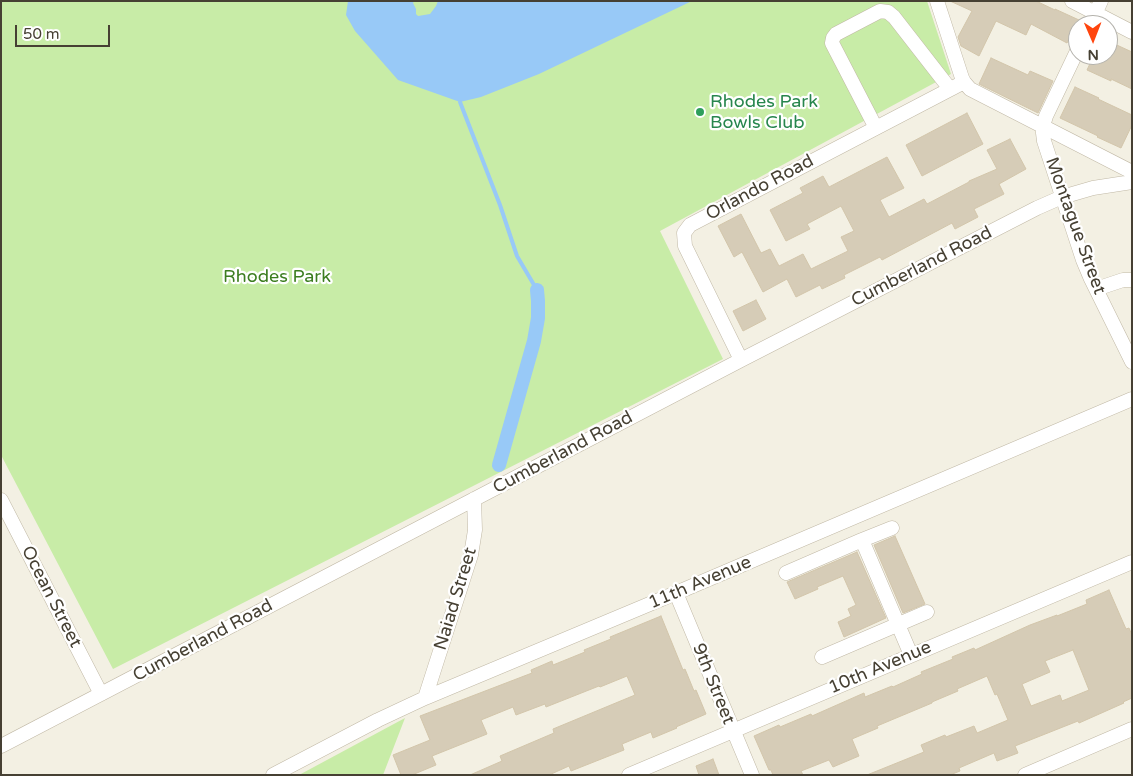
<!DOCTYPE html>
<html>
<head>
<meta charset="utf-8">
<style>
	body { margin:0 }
	#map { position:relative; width:1133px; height:776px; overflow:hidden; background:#f3f0e3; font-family:"Varela Round",sans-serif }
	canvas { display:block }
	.frame { position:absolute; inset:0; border:2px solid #464033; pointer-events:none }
	.north { position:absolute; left:1068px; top:15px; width:50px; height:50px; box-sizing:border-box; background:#fff; border:1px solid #b5b3ad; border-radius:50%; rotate:179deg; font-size:14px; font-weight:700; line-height:20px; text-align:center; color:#464033 }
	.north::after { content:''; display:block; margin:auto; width:18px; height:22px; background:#ff450e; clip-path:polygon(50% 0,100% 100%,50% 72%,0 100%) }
	.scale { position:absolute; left:15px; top:25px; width:95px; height:22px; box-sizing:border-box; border:2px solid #464033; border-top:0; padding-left:6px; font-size:15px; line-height:18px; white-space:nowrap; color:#464033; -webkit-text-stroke:4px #fff; paint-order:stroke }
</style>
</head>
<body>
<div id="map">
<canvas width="1133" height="776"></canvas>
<div class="frame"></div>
<div class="north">N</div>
<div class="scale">50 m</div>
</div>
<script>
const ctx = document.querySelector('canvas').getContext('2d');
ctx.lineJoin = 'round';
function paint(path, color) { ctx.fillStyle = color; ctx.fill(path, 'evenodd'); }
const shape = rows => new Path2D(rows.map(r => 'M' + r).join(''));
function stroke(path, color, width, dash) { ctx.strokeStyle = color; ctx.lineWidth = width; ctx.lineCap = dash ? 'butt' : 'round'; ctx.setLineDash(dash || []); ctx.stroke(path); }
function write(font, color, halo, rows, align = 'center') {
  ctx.font = font + ' "Varela Round",sans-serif'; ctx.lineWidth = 4.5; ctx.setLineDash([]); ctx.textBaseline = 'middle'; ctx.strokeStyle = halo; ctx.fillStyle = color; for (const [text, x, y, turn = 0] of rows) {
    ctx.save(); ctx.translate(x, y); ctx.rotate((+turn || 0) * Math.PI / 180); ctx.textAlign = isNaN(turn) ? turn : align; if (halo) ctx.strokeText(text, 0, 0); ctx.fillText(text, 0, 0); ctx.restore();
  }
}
paint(shape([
	[1,1,927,1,951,74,660,231,723,359,113,669,1,455],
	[405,718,383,775,299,775]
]), '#c8eca7');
paint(shape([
	[348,1,414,1,413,3,416,9,416,14,418,16,430,14,436,6,438,1,692,1,539,74,481,97,460,102,398,80,355,31,346,15]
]), '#98c9f7');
stroke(shape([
	[460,102,500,205,517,256,537,290]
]), '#98c9f7', 4);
stroke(shape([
	[499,465,534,341,538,318,538,301,537,290]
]), '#98c9f7', 14);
const building = shape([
	[950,1,1036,1,1055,10,1055,9,1079,20,1067,43,1031,24,1026,35,996,21,979,56,961,46,958,37,972,11,950,1],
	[1108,41,1132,52,1132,89,1111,79,1111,81,1087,70,1094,55,1108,55,1108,41],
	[991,58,1028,75,1030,71,1053,81,1038,113,979,84,991,58],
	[1075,87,1099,98,1098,99,1132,115,1132,125,1121,148,1097,137,1098,136,1060,118,1075,87],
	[967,113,983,144,922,176,906,145,967,113],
	[1010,139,1026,169,999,184,1004,194,974,209,978,217,955,229,952,223,882,260,880,257,844,275,845,278,822,289,820,285,796,297,787,279,763,292,742,252,734,257,718,226,741,214,761,253,770,249,779,266,803,254,811,269,848,251,841,237,854,231,841,206,807,224,810,229,786,241,770,210,803,193,800,188,823,176,829,187,887,157,904,188,880,200,889,217,924,199,927,204,969,182,969,181,997,169,987,150,1010,139],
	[756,300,766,319,743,331,733,311,756,300],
	[895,536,925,604,903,613,874,545,895,536],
	[857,552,886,618,844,637,838,622,851,616,848,609,856,605,843,576,817,587,818,589,795,599,787,582,857,552],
	[1109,590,1126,629,1129,628,1132,635,1132,698,1123,702,1124,703,1079,723,1078,721,1015,746,1018,753,997,761,994,753,959,768,960,771,950,775,867,775,924,752,921,745,945,735,946,737,974,726,977,733,1008,720,997,694,995,695,987,676,957,689,958,691,932,702,932,703,877,726,878,728,852,739,859,756,833,767,829,760,801,771,803,775,773,775,771,770,769,770,754,736,779,725,780,727,811,714,812,716,864,693,865,697,892,686,893,687,922,674,921,672,953,659,952,657,974,648,975,650,1030,625,1057,615,1057,616,1087,604,1086,600,1109,590],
	[1073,650,1089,690,1062,701,1060,695,1031,706,1022,684,1050,672,1045,661,1073,650],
	[661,616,683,670,685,669,694,691,696,690,706,714,676,727,677,728,653,738,651,732,622,744,624,750,571,771,569,766,549,775,470,775,502,761,500,756,554,733,553,729,635,695,627,676,600,687,599,686,546,707,545,704,516,715,513,707,481,720,487,734,432,756,436,765,412,775,401,775,393,755,430,740,420,716,532,673,531,670,552,661,553,665,585,652,584,650,611,639,610,637,661,616],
	[713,759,719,775,699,775,696,766,713,759]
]);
paint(building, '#d6ccb7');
stroke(building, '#d2c5aa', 1);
const minor = shape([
	[937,1,962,78,964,82,970,89,1132,172],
	[1072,1,1132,32],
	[1090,25,1101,1],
	[1078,49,1046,116,1043,126,1043,133,1044,141,1083,260,1091,279,1132,362],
	[876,128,832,43,833,38,836,34,880,11,888,12,894,17,950,89],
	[1096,289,1123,280,1132,280],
	[741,360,685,246,684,233,690,225,964,82],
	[1,500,101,694],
	[892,528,862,540,911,655],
	[786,573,862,540],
	[676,593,752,775],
	[822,657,927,612],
	[425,698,471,555,475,530,474,499],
	[1,746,741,360,1037,208,1062,197,1093,188,1132,182],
	[273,775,378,720,425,698,676,593,1132,399],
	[629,775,1132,562],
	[1025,775,1132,729]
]);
stroke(minor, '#c0b8a5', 15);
stroke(minor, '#fff', 14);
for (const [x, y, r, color] of [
	[700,112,5,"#2e9e5b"]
]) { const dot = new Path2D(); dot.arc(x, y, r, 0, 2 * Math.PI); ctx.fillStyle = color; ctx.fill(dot); stroke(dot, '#fff', 2); }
write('18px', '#27864d', '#fff', [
	["Rhodes Park",710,102],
	["Bowls Club",710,123]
], 'left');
write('18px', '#464033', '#fff', [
	["Orlando Road",760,188,-28],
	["Montague Street",1075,226,70],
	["Cumberland Road",922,267,-27],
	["Cumberland Road",563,453,-28],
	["11th Avenue",700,583,-23],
	["Ocean Street",51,597,63],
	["Naiad Street",456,599,-73],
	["Cumberland Road",203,641,-28],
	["10th Avenue",880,668,-23],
	["9th Street",713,684,68]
]);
write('18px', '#3c7d20', '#fff', [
	["Rhodes Park",277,277]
]);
</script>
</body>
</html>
